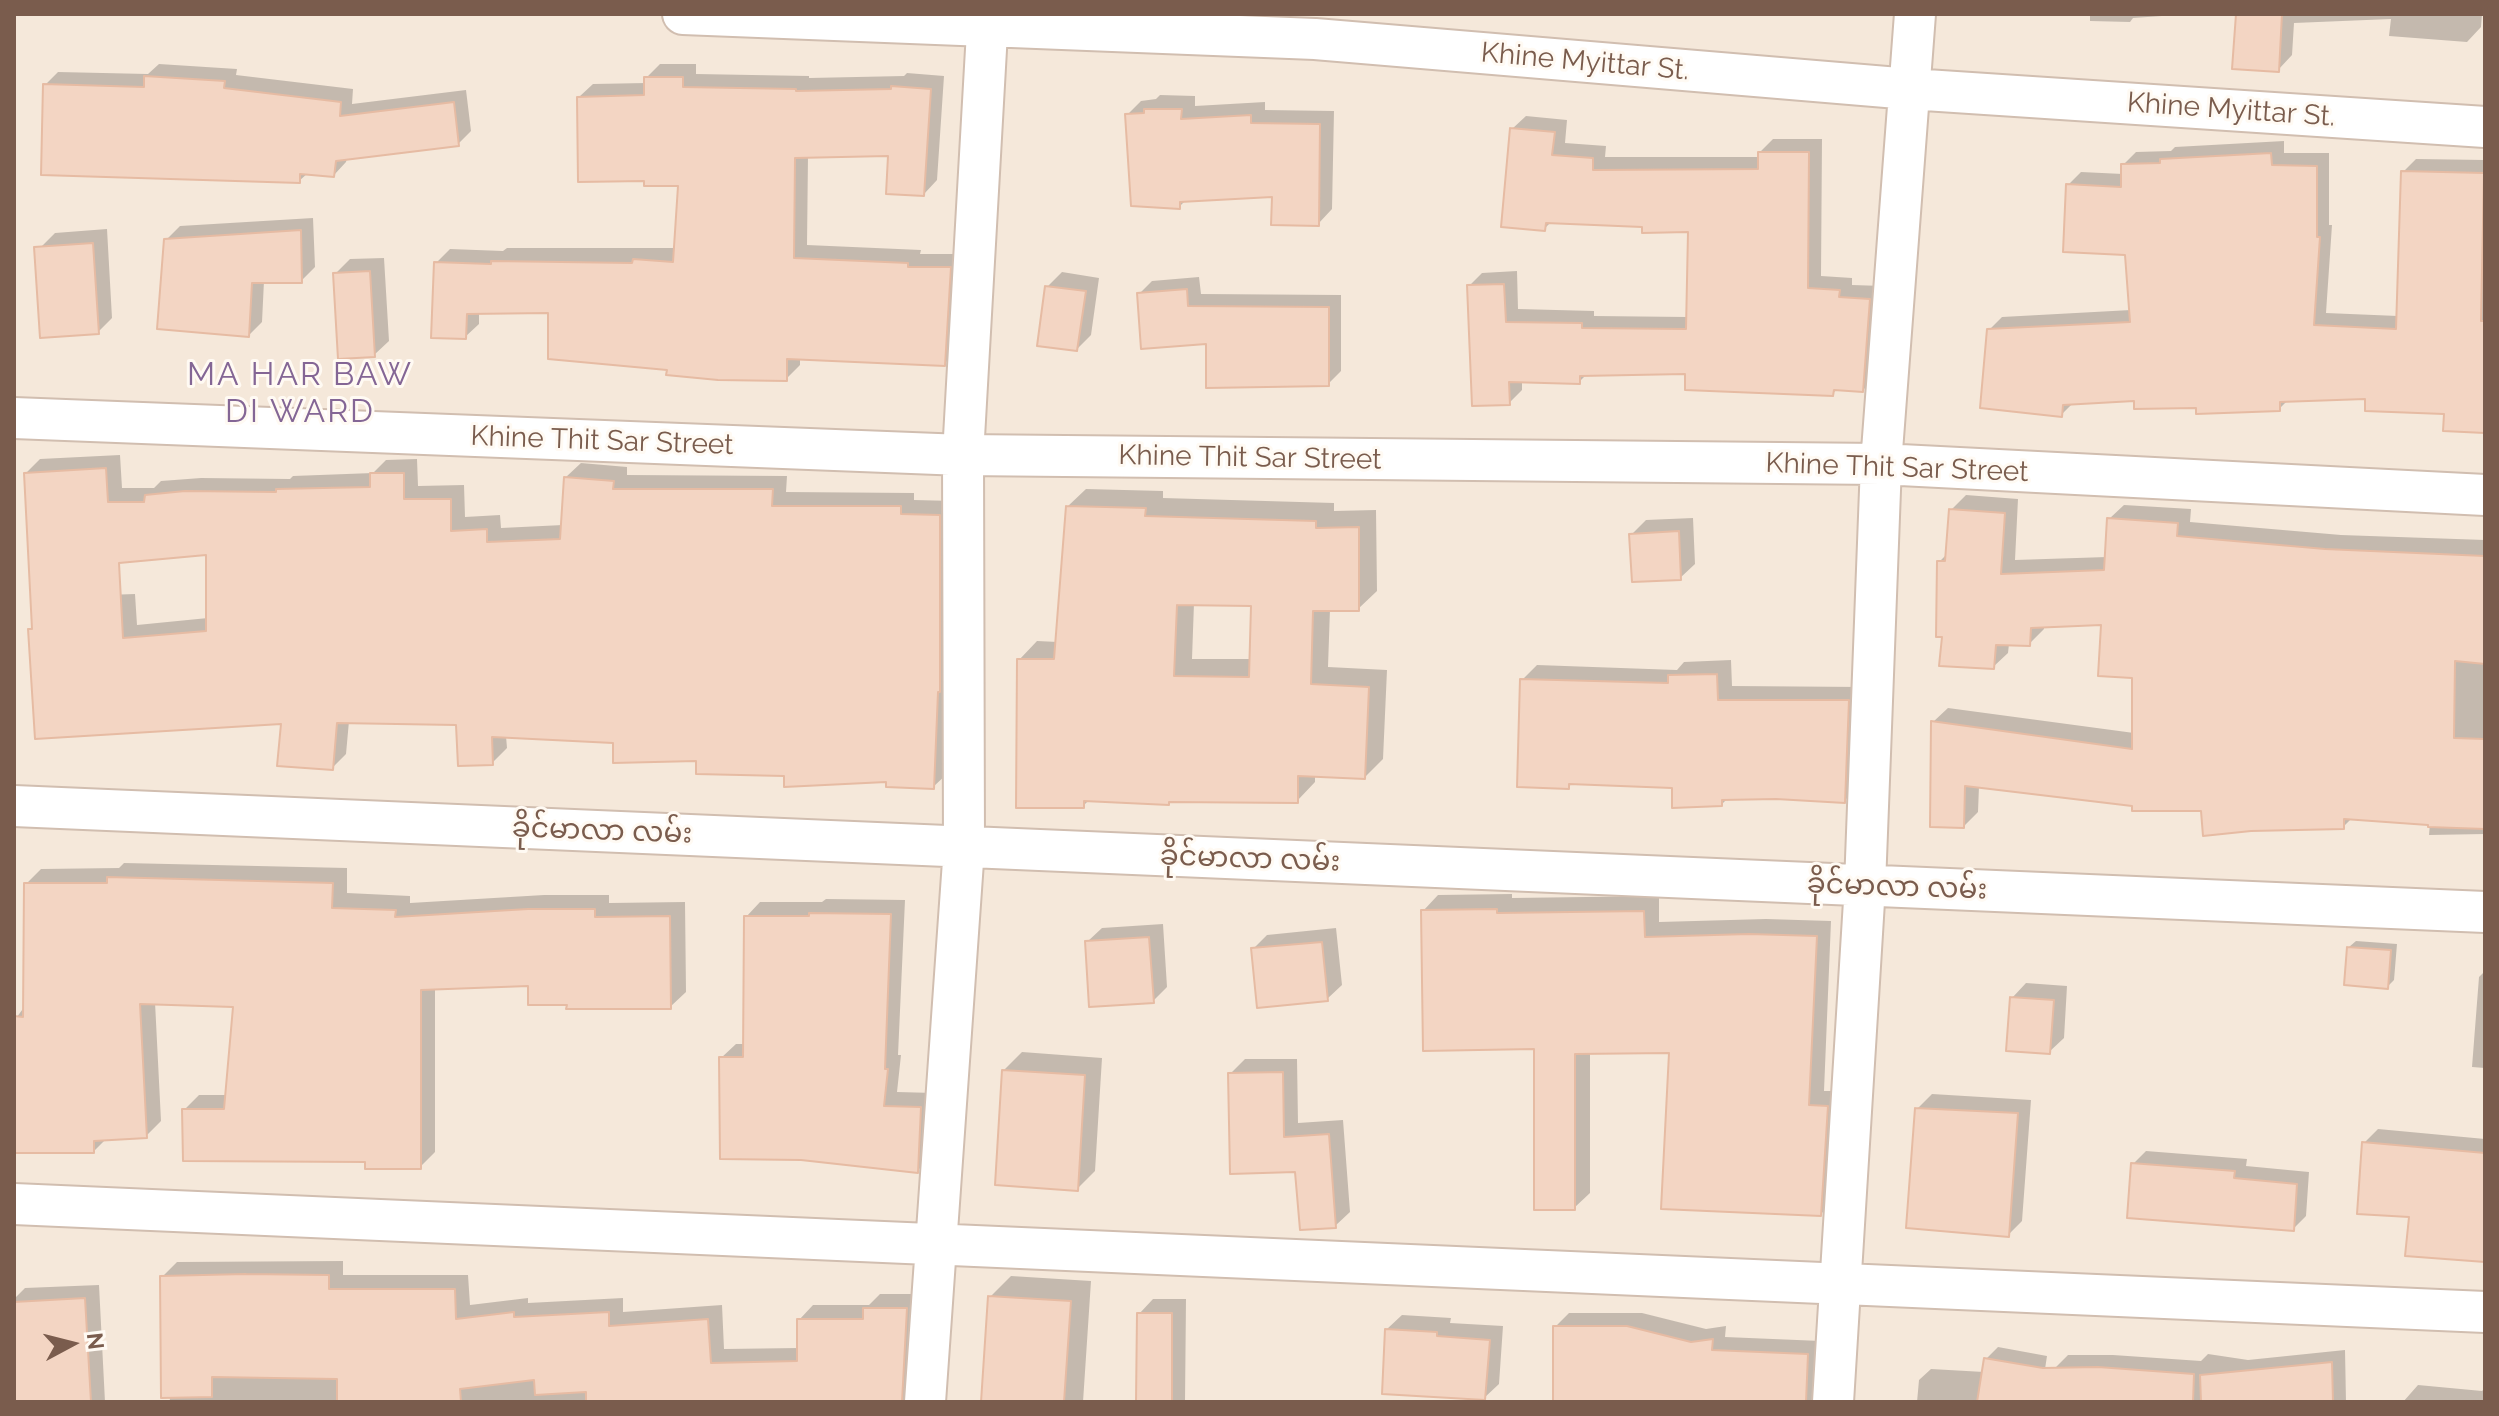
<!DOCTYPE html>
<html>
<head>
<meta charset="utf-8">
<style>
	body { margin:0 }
	#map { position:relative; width:2499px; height:1416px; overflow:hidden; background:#fdf6ec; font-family:Raleway,sans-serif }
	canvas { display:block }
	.frame { position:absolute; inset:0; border:16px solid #7a5c4d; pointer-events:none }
	.north { position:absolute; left:32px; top:1304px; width:80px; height:80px; -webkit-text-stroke:6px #fffaf3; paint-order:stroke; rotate:83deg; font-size:22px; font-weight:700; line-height:32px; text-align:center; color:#7a5c4d }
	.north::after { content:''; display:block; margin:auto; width:28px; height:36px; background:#7a5c4d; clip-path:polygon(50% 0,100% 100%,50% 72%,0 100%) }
</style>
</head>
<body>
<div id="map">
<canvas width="2499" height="1416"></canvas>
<div class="frame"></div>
<div class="north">N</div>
</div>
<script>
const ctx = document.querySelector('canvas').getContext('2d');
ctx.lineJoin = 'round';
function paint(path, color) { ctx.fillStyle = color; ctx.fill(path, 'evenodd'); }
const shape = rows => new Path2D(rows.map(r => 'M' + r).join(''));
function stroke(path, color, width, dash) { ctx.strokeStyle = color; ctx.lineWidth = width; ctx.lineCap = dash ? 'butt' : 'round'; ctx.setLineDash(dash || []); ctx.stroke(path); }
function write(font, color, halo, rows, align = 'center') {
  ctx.font = font + ' Raleway,"Noto Sans Myanmar",sans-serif'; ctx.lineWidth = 6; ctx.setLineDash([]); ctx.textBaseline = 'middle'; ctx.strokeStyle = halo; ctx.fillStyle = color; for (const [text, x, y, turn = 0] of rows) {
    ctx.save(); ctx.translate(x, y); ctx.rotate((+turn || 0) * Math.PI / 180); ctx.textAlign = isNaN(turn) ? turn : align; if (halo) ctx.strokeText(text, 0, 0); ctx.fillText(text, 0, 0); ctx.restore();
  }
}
paint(shape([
	[14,14,2485,14,2485,1402,14,1402]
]), '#f5e8da');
paint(shape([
	[2090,14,2191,14,2133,18,2130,22,2090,21],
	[2238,14,2482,14,2481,27,2467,42,2389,36,2391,19,2294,23,2292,55,2278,70],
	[159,64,237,69,236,75,353,89,352,104,466,90,471,131,458,144,347,158,346,162,334,175,308,173,299,181,45,85,58,72,148,74],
	[660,64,696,64,696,74,809,76,809,78,904,76,907,73,944,76,937,180,924,194,890,154,808,156,807,245,921,250,920,254,963,254,958,350,944,364,800,357,800,365,786,379,669,368,550,311,479,312,479,324,465,337,436,263,450,249,503,251,507,248,676,248,680,184,646,179,579,97,593,84,646,83,646,78],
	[1160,95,1195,96,1195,106,1265,102,1265,110,1334,111,1332,209,1318,224,1274,194,1187,199,1179,207,1127,115,1141,101,1156,99],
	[1526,116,1567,120,1565,143,1606,146,1605,157,1760,157,1760,152,1773,139,1822,139,1821,276,1852,278,1852,285,1883,286,1876,377,1863,390,1838,388,1832,394,1687,372,1587,374,1579,382,1522,381,1522,390,1509,403,1469,286,1482,273,1517,271,1518,309,1594,311,1594,316,1688,317,1690,230,1551,222,1544,229,1512,129],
	[2284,141,2284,153,2329,153,2329,225,2332,225,2326,313,2398,316,2403,172,2416,159,2485,160,2485,431,2446,412,2367,397,2288,400,2279,409,2198,406,2136,399,2074,402,2062,414,1989,330,2002,317,2131,310,2126,253,2068,185,2081,172,2123,174,2123,165,2136,152,2171,151,2175,147],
	[313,218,315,267,301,281,264,281,262,322,249,335,166,240,180,226],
	[107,229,112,318,98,332,41,247,55,233],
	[384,258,389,341,374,355,335,274,350,259],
	[1062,272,1099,278,1091,335,1077,349,1047,287],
	[1199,277,1201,294,1341,295,1341,371,1328,384,1208,342,1139,294,1152,281],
	[120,455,122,488,154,488,161,481,201,478,290,479,293,476,373,473,386,460,417,459,418,486,464,485,465,517,500,515,501,528,563,525,566,477,581,463,627,467,627,475,787,476,786,492,914,493,914,500,954,501,948,773,933,787,889,780,785,774,698,759,615,741,506,736,507,748,492,763,458,723,349,721,346,754,332,768,283,722,30,630,48,597,135,594,137,625,208,618,208,553,26,473,40,459],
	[1086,489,1163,491,1163,498,1334,503,1334,511,1376,510,1377,591,1358,609,1330,609,1328,667,1387,670,1383,759,1365,777,1315,775,1315,782,1297,801,1172,800,1168,803,1090,799,1083,806,1019,660,1037,641,1058,642,1067,507],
	[1194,603,1253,604,1252,659,1192,659],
	[1966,495,2018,499,2015,560,2107,557,2109,519,2124,505,2191,509,2190,522,2341,535,2485,540,2485,834,2429,835,2430,823,2352,818,2343,827,2202,809,2134,805,1979,786,1978,812,1964,826,1933,722,1948,708,2134,733,2134,676,2103,623,2044,626,2044,629,2029,644,2009,644,2008,653,1993,667,1944,635,1939,562,1948,553,1951,510],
	[1693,518,1695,564,1680,578,1632,534,1646,520],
	[1731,660,1732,686,1863,687,1859,787,1844,801,1776,797,1729,797,1722,804,1674,786,1573,783,1568,787,1522,680,1537,665,1677,670,1684,662],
	[124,863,347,868,347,893,410,896,410,903,544,895,609,895,609,903,685,902,686,992,670,1007,569,1003,530,984,435,988,435,1152,420,1167,367,1160,184,1110,199,1095,227,1095,236,1005,155,1002,161,1121,146,1136,106,1139,94,1151,14,1150,14,1021,25,1006,26,884,41,869,119,868],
	[1512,894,1512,898,1659,896,1659,922,1766,919,1831,921,1824,1091,1843,1091,1836,1198,1821,1214,1671,1051,1590,1052,1590,1193,1574,1208,1536,1046,1423,911,1438,895],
	[826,899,905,900,898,1055,901,1055,897,1092,935,1093,932,1157,917,1171,721,1058,736,1044,745,1044,746,917,760,902,822,902],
	[1163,924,1167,987,1153,1001,1087,942,1102,928],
	[1336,928,1342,985,1327,999,1253,949,1267,935],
	[2356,941,2397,944,2394,980,2387,987,2349,947],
	[2485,971,2485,1068,2472,1067,2479,977],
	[2026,983,2067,986,2064,1038,2049,1052,2012,998],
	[1022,1052,1102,1058,1095,1171,1077,1189,1003,1071],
	[1245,1059,1297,1059,1298,1123,1343,1120,1350,1212,1335,1226,1230,1074],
	[1932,1094,2031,1100,2022,1221,2008,1235,1917,1109],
	[2378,1129,2485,1139,2485,1260,2411,1215,2364,1143],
	[2146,1151,2247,1159,2246,1166,2309,1172,2306,1216,2293,1229,2133,1164],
	[343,1261,343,1275,468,1275,470,1305,528,1298,528,1303,623,1298,623,1312,722,1305,724,1349,799,1348,799,1320,813,1305,869,1305,880,1294,921,1294,921,1402,170,1402,162,1277,177,1262],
	[1011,1276,1091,1281,1083,1402,983,1402,990,1297],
	[99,1285,105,1402,15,1402,14,1299,25,1288],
	[1153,1299,1186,1299,1185,1402,1138,1402,1139,1314],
	[1569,1313,1642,1313,1706,1329,1726,1326,1725,1337,1821,1341,1818,1402,1555,1402,1555,1327],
	[1402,1315,1451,1318,1450,1323,1503,1326,1499,1384,1484,1398,1387,1329],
	[1998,1347,2047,1356,2040,1402,1917,1402,1919,1380,1931,1369,1984,1372,1986,1359],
	[2345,1350,2346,1402,2066,1402,2055,1368,2068,1355,2113,1355,2201,1361,2208,1354,2248,1360],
	[2418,1385,2482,1391,2485,1388,2485,1402,2403,1402]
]), '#0003');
const building = shape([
	[2236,14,2282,14,2279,72,2232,69,2236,14],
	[144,76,225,81,224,88,341,102,340,116,454,102,459,146,336,161,334,177,300,174,300,183,41,175,43,84,144,87,144,76],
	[644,77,683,77,683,87,796,89,796,91,891,89,891,86,931,89,924,196,886,194,888,156,795,158,794,258,908,263,908,267,951,267,945,366,787,359,787,381,718,380,666,375,667,370,548,359,548,313,467,314,466,339,431,338,434,262,491,264,491,261,632,263,633,259,673,262,678,186,644,186,644,181,578,182,577,97,644,95,644,77],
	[1144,109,1182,109,1181,119,1251,115,1251,123,1320,124,1319,226,1271,225,1272,197,1180,202,1180,209,1131,206,1125,114,1144,113,1144,109],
	[1510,128,1555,132,1552,155,1593,158,1593,170,1758,169,1758,152,1809,152,1808,288,1840,290,1839,297,1870,299,1863,392,1834,390,1833,396,1685,390,1685,374,1580,376,1580,384,1509,382,1510,405,1472,406,1467,285,1504,284,1506,322,1582,323,1582,328,1686,329,1688,232,1642,233,1642,227,1546,223,1545,231,1501,227,1510,128],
	[2271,153,2272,165,2317,166,2317,237,2320,237,2314,325,2396,329,2401,171,2484,173,2481,321,2485,321,2485,433,2443,431,2444,414,2365,411,2365,399,2280,402,2280,411,2196,414,2196,408,2134,409,2134,401,2063,405,2062,417,1980,408,1987,329,2130,322,2125,255,2063,252,2066,184,2121,187,2121,164,2160,163,2160,159,2271,153],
	[301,230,302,283,252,283,249,337,157,329,164,239,301,230],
	[93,243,99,334,40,338,34,247,93,243],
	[370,271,375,357,338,359,333,273,370,271],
	[1045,286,1086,291,1077,351,1037,346,1045,286],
	[1187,289,1188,306,1329,307,1329,386,1206,388,1206,344,1141,349,1137,293,1187,289],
	[106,468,108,502,144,502,145,495,185,491,276,492,276,489,370,487,370,473,404,473,404,499,451,499,451,531,487,529,487,542,560,539,564,477,614,481,613,489,773,489,772,506,901,506,901,514,940,515,940,692,938,692,934,789,886,787,886,782,784,787,784,776,696,774,696,761,613,763,613,743,492,737,493,765,458,766,456,725,337,723,333,770,277,766,281,724,35,739,28,629,32,629,24,473,106,468],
	[206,555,206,631,123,638,119,563,206,555],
	[1066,506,1146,508,1145,516,1316,521,1316,528,1359,527,1359,611,1313,611,1311,684,1369,687,1365,779,1298,776,1298,803,1169,802,1169,805,1084,801,1084,808,1016,808,1017,659,1054,659,1066,506],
	[1177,605,1251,606,1249,677,1174,676,1177,605],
	[1949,509,2005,513,2001,574,2104,570,2107,518,2178,523,2177,536,2325,549,2485,556,2485,664,2455,661,2454,738,2485,739,2485,829,2428,827,2428,825,2344,819,2344,829,2251,831,2203,836,2201,811,2132,811,2132,806,1965,786,1964,828,1930,827,1931,721,2132,749,2132,678,2098,676,2101,625,2031,628,2030,646,1996,645,1994,669,1939,666,1942,637,1936,637,1937,561,1945,561,1949,509],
	[1679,531,1681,580,1632,582,1629,534,1679,531],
	[1717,674,1718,700,1849,700,1845,803,1776,799,1722,800,1722,806,1672,808,1672,788,1569,784,1569,789,1517,787,1520,679,1668,683,1668,675,1717,674],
	[107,877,333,883,332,908,396,910,395,917,528,909,595,909,595,917,670,916,671,1009,566,1009,567,1005,528,1005,528,986,421,990,421,1169,365,1169,365,1162,183,1161,182,1109,224,1109,233,1007,140,1004,147,1138,94,1141,94,1153,14,1153,14,1016,23,1017,24,883,107,883,107,877],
	[1497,909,1497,913,1644,911,1645,937,1749,934,1817,936,1809,1105,1828,1106,1821,1216,1661,1209,1669,1053,1575,1054,1575,1210,1534,1210,1534,1049,1423,1051,1421,910,1497,909],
	[809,913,891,914,885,1069,888,1069,884,1106,921,1107,918,1173,801,1160,720,1159,719,1057,743,1057,744,916,809,916,809,913],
	[1149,937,1154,1003,1089,1007,1085,941,1149,937],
	[1322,942,1328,1001,1257,1008,1251,948,1322,942],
	[2347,947,2391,950,2388,989,2344,985,2347,947],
	[2010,997,2054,1000,2050,1054,2006,1051,2010,997],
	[1002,1070,1085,1075,1078,1191,995,1185,1002,1070],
	[1283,1072,1284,1137,1329,1134,1336,1228,1300,1230,1295,1172,1230,1174,1228,1073,1283,1072],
	[1915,1108,2018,1113,2009,1237,1906,1228,1915,1108],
	[2362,1142,2485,1153,2485,1262,2405,1256,2409,1217,2357,1214,2362,1142],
	[2131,1163,2235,1171,2234,1178,2297,1184,2294,1231,2127,1218,2131,1163],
	[246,1274,329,1275,329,1289,455,1289,456,1319,514,1312,514,1317,609,1312,609,1326,708,1319,711,1363,797,1361,797,1319,863,1319,863,1308,907,1308,902,1402,586,1402,586,1392,535,1395,534,1380,460,1389,461,1402,337,1402,337,1379,212,1377,212,1397,161,1398,160,1276,246,1274],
	[988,1296,1071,1301,1064,1402,981,1402,988,1296],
	[85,1298,91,1402,14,1402,14,1302,85,1298],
	[1137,1313,1172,1313,1172,1402,1136,1402,1137,1313],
	[1553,1326,1627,1326,1691,1342,1713,1339,1712,1350,1808,1354,1806,1402,1553,1402,1553,1326],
	[1385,1329,1437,1332,1437,1336,1490,1340,1485,1400,1382,1394,1385,1329],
	[1984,1358,2043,1368,2098,1367,2194,1374,2193,1402,1977,1402,1984,1358],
	[2332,1362,2333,1402,2201,1402,2200,1375,2332,1362]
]);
paint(building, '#f3d5c3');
stroke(building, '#e6bba3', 2);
const minor = shape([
	[683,14,1315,39,1910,89,2485,127],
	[14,418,963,455,1881,464,2485,495],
	[14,806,2485,912],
	[14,1204,2485,1312],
	[925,1402,964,847,963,455,988,14],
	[1833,1402,1865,885,1881,464,1915,14]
]);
stroke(minor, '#d1beb0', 44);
stroke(minor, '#fff', 40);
write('28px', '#7a5c4d', '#fffaf3', [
	["Khine Myittar St.",1585,62,5],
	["Khine Myittar St.",2231,110,4],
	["Khine Thit Sar Street",602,441,2],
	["Khine Thit Sar Street",1250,458,1],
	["Khine Thit Sar Street",1897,468,2],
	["ခိုင်မာလာ လမ်း",602,831,2],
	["ခိုင်မာလာ လမ်း",1250,859,2],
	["ခိုင်မာလာ လမ်း",1897,887,2]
]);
ctx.letterSpacing = '2px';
write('32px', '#846695', '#fffaf3', [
	["MA HAR BAW",300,375],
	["DI WARD",300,412]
]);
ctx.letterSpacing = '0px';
</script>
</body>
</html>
